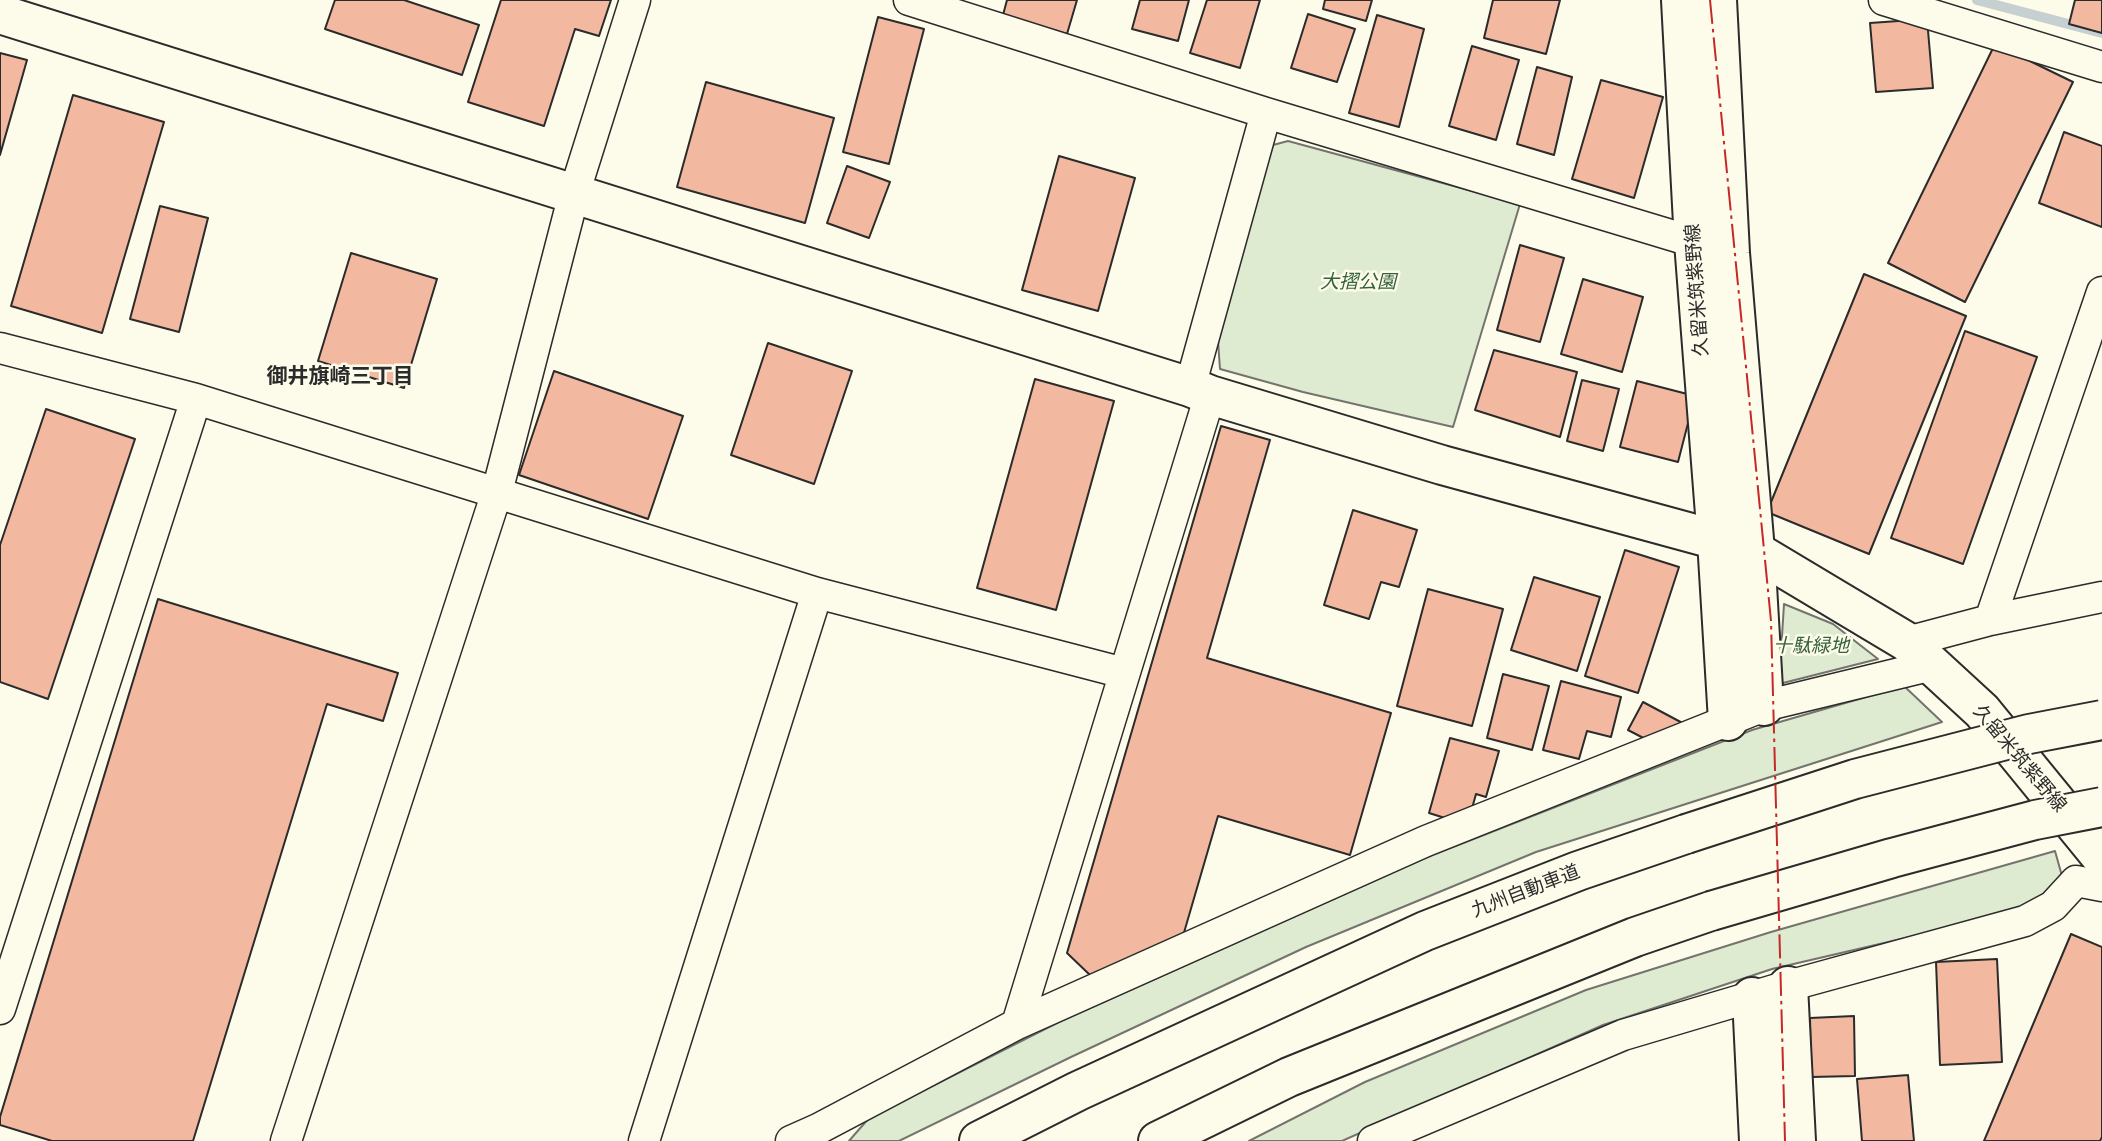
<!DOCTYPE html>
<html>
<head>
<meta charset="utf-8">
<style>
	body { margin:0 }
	canvas { display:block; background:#fdfbea }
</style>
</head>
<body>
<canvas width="2102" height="1141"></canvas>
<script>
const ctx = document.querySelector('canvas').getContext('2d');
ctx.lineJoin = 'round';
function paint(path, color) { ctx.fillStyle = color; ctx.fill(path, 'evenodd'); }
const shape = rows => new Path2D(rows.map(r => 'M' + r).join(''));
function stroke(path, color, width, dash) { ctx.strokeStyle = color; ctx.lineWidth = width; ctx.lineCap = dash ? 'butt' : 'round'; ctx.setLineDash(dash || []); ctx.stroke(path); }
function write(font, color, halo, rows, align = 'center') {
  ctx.font = font + ' "Times New Roman","Noto Sans JP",serif'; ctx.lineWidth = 5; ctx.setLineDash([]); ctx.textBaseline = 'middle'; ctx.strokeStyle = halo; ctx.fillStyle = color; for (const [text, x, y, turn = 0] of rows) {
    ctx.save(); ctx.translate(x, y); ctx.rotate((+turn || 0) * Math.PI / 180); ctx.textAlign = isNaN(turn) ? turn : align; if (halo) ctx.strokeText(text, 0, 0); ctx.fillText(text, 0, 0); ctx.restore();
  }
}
const green = shape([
	[1288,141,1520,204,1453,427,1303,392,1220,369,1217,327,1273,145,1288,141],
	[1784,604,1833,624,1878,659,1779,684,1784,604],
	[1904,686,1942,722,1536,852,1306,947,1071,1057,899,1141,849,1141,869,1118,1059,1022,1425,858,1752,730,1904,686],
	[2055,851,2062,876,2043,906,1772,969,1603,1025,1342,1141,1249,1141,1365,1082,1586,990,1771,932,2055,851]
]);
paint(green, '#deebd1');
stroke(green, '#74746e', 2);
stroke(shape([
	[1977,0,2102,33]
]), '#c7d0d0', 10);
const building = shape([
	[335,0,404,0,479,25,462,75,325,29,335,0],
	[501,0,611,0,599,36,575,29,544,126,468,102,501,0],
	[1007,0,1077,0,1067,34,1003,15,1007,0],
	[1140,0,1189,0,1178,41,1132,29,1140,0],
	[1207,0,1260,0,1240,68,1190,53,1207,0],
	[1325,0,1372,0,1366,21,1323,9,1325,0],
	[1493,0,1560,0,1546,54,1484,38,1493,0],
	[2075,0,2102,0,2102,33,2069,24,2075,0],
	[1308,14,1355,29,1337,82,1291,68,1308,14],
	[1377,15,1424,29,1399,127,1349,113,1377,15],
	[878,17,924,29,889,164,843,152,878,17],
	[1927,19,1933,88,1876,92,1870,23,1927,19],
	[1995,44,2073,82,1965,302,1888,263,1995,44],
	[1472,46,1519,60,1496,140,1449,126,1472,46],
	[0,53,27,60,0,155,0,53],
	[1537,67,1572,77,1554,155,1517,144,1537,67],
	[1601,80,1663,97,1634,198,1572,179,1601,80],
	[706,82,834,118,805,223,677,187,706,82],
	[73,95,164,122,102,333,11,306,73,95],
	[2064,132,2102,146,2102,227,2039,203,2064,132],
	[1059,156,1135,178,1098,311,1022,290,1059,156],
	[847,166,890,182,869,238,827,223,847,166],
	[160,206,208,218,179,332,130,319,160,206],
	[1520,245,1564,258,1540,342,1497,330,1520,245],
	[351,253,437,279,404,388,318,361,351,253],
	[1864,274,1966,316,1869,554,1767,512,1864,274],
	[1583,279,1643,297,1622,372,1561,354,1583,279],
	[1965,331,2037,357,1963,564,1891,538,1965,331],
	[768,343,852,371,814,484,731,455,768,343],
	[1494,350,1577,372,1560,437,1475,410,1494,350],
	[554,371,683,416,648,519,519,475,554,371],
	[1035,379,1114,401,1056,610,977,588,1035,379],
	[1582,380,1619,389,1603,451,1567,441,1582,380],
	[1637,381,1695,396,1678,462,1620,447,1637,381],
	[46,409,135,439,48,699,0,682,0,545,46,409],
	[1221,426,1270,440,1207,658,1391,713,1350,855,1218,816,1183,936,1092,977,1067,953,1221,426],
	[1353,510,1417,530,1399,587,1381,582,1369,619,1324,605,1353,510],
	[1625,550,1679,567,1638,693,1585,676,1625,550],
	[1534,577,1600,597,1577,671,1511,650,1534,577],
	[1428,589,1503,609,1472,726,1397,706,1428,589],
	[158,599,398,673,383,721,327,704,193,1141,52,1141,0,1125,0,1117,158,599],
	[1503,674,1549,686,1532,750,1487,738,1503,674],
	[1561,681,1621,697,1611,737,1587,731,1579,759,1543,750,1561,681],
	[1643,702,1690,727,1653,743,1628,730,1643,702],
	[1450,738,1499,751,1486,797,1476,794,1471,812,1448,819,1429,813,1450,738],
	[2071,934,2102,947,2102,1137,2100,1141,1984,1141,2071,934],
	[1997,959,2002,1062,1940,1065,1936,962,1997,959],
	[1854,1016,1855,1076,1811,1077,1810,1018,1854,1016],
	[1908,1075,1914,1141,1862,1141,1857,1079,1908,1075]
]);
paint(building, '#f2b8a0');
stroke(building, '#2b2b2b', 2);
const street = shape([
	[909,0,1266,113,1694,242],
	[1884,0,2102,67],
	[0,348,196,399,817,593,1124,673],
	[1190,387,1266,113],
	[1990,620,2102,292],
	[1907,642,1990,620,2102,597],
	[0,1009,196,399],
	[1017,1024,1210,395],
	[286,1141,497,492,574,194,635,0],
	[644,1141,817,593],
	[791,1141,818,1129,1017,1024,1426,841,1764,706,1933,665],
	[1373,1141,1623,1035,1788,986,2025,921,2053,906,2076,881,2102,886]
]);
const secondary = shape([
	[0,14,1190,387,1210,395,1442,465,1717,540,1728,721],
	[1755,551,1764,706],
	[1788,986,1796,1141],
	[1752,997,1759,1141]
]);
const primary = shape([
	[1681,0,1694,242,1717,540,1755,551,1907,642,1982,711,2102,858],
	[1717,0,1730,253,1755,551]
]);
const highway = shape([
	[979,1141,1078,1091,1425,931,1578,871,1686,834],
	[1158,1141,1289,1077,1635,937,1711,911]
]);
stroke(street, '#2b2b2b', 33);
stroke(secondary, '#2b2b2b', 42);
stroke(primary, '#2b2b2b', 42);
stroke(highway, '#2b2b2b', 42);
stroke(street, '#fdfbea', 30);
stroke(secondary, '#fdfbea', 38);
stroke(primary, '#fdfbea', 38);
stroke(highway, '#fdfbea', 38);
const highwayBridge = shape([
	[1686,834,1855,779,2029,734,2102,720],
	[1711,911,1892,858,2035,820,2102,807]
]);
stroke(highwayBridge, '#2b2b2b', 42, []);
stroke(highwayBridge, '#fdfbea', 38);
stroke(shape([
	[1710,0,1771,621,1785,1141]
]), '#c62828', 2, [24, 5, 3.5, 5]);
write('italic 19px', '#34623c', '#fdfbea', [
	["大摺公園",1358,283],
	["十駄緑地",1811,647]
]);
write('19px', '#2b2b2b', '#fdfbea', [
	["久留米筑紫野線",1698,290,-94],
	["久留米筑紫野線",2019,759,50],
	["九州自動車道",1526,892,-21]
]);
write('bold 21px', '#2b2b2b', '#fdfbea', [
	["御井旗崎三丁目",340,378]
]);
</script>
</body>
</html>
